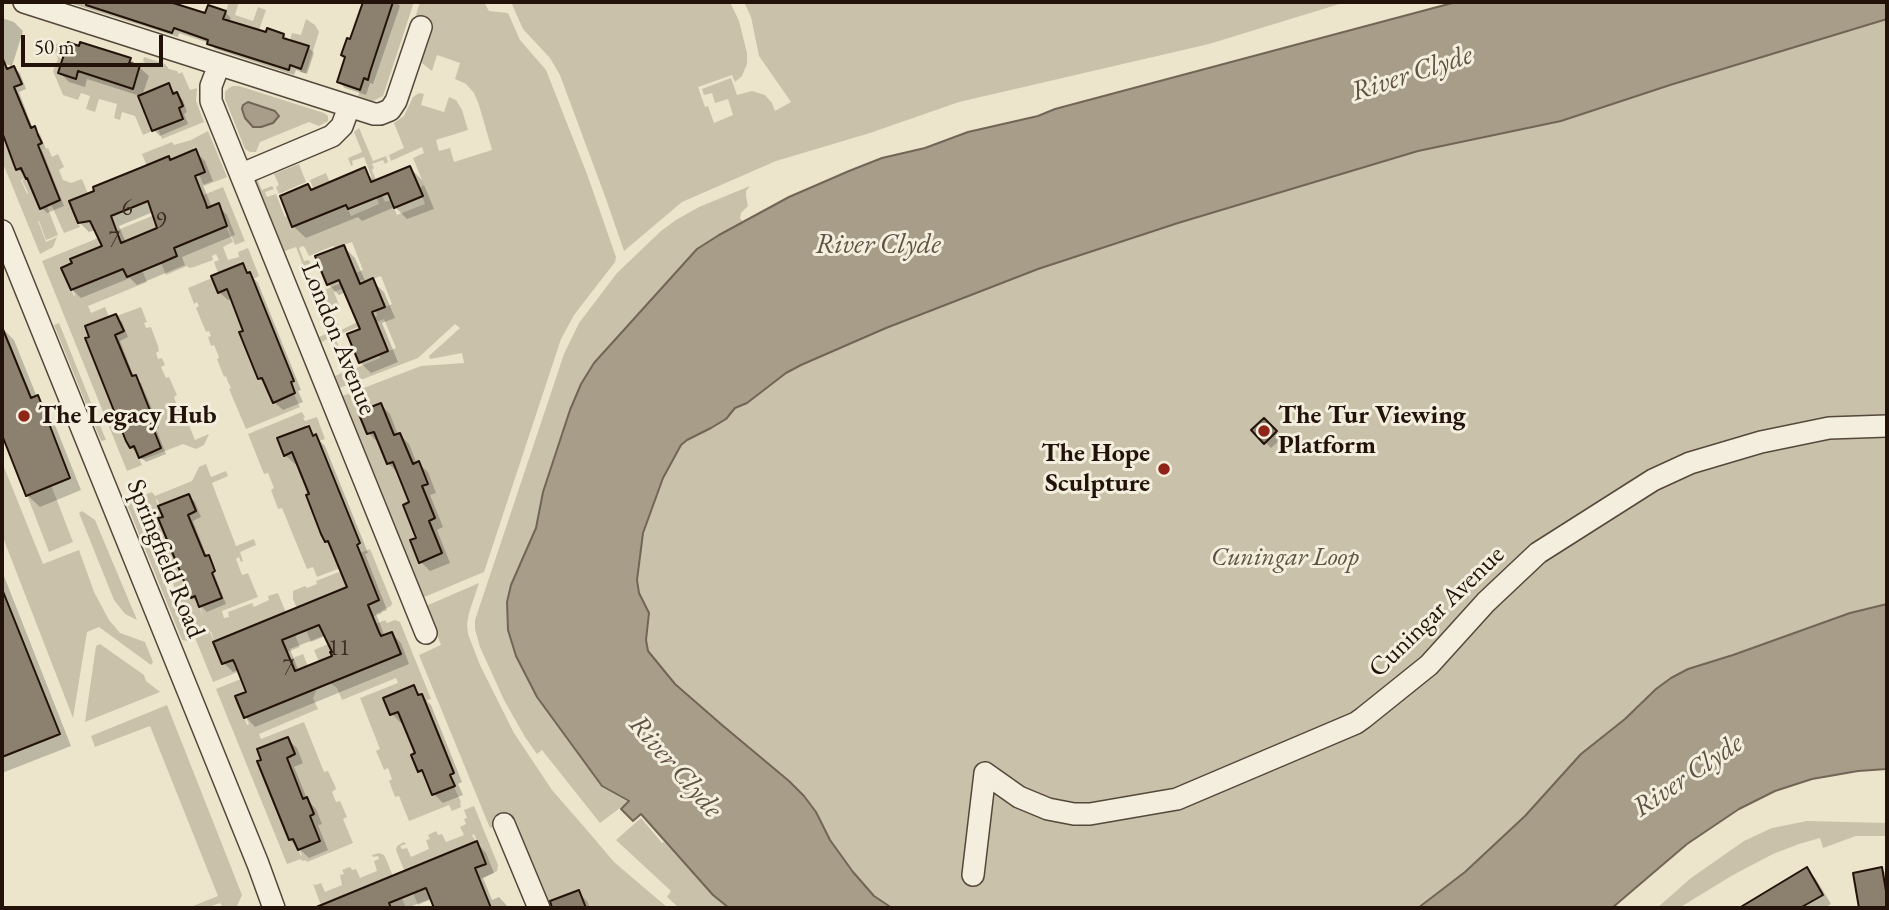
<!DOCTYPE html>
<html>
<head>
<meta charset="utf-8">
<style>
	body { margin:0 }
	#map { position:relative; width:1889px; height:910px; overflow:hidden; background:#ece5cb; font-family:"EB Garamond",serif }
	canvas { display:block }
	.frame { position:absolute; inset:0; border:4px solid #231209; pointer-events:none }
	.scale { position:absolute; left:21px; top:35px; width:142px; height:32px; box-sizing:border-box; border:4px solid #231209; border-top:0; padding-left:9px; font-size:21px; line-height:24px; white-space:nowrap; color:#231209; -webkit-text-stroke:5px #f3eedd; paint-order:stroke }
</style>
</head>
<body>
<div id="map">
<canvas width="1889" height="910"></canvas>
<div class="frame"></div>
<div class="scale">50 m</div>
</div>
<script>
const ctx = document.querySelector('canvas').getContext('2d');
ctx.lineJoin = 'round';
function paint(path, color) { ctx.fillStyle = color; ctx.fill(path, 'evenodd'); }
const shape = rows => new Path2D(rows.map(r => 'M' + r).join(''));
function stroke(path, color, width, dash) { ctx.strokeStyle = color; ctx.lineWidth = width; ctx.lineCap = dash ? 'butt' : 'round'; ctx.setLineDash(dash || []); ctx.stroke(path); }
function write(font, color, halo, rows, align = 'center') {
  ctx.font = font + ' "EB Garamond",serif'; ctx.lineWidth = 6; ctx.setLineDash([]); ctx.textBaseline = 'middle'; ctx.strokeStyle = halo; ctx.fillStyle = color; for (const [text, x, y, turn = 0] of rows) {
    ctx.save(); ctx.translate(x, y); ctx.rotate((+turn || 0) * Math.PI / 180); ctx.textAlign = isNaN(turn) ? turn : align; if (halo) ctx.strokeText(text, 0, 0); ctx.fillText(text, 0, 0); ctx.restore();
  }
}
paint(shape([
	[229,2,239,2,235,15,253,21,258,7,266,10,259,30,223,19],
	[393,2,414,2,383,96,373,101,358,96,364,78,368,79],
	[420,2,484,2,489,11,508,13,520,40,546,70,587,174,616,257,615,262,574,315,561,339,484,572,422,598,340,397,421,366,464,363,462,353,430,359,429,356,460,328,455,324,418,358,337,389,333,377,346,371,341,358,347,355,348,357,344,359,349,371,380,358,379,355,396,348,384,319,367,326,366,324,335,336,339,348,344,346,344,348,338,351,332,337,319,343,317,338,330,332,330,331,334,329,336,330,331,316,334,315,341,330,366,318,368,320,377,316,376,311,392,304,381,276,364,282,363,280,334,292,339,305,328,310,323,298,317,300,309,280,315,277,316,279,312,281,317,293,351,279,351,275,363,270,352,242,335,248,333,246,309,256,305,248,303,246,299,248,304,261,309,260,313,270,306,273,296,247,282,252,253,181,256,176,262,190,272,186,274,189,265,192,267,197,276,194,285,217,319,203,310,180,326,173,338,202,344,200,351,216,379,204,373,188,375,186,364,157,352,161,353,165,351,166,348,158,362,152,354,132,359,128,373,161,386,156,388,162,385,164,383,160,372,164,374,168,372,170,385,202,391,200,397,215,425,204,419,188,424,185,413,158,424,153,422,147,391,161,389,155,404,148,394,123,404,116,413,97,419,93,424,94,421,105,444,112,449,97,456,100,462,110,468,130,436,140,439,151,450,148,454,162,492,150,479,105,474,93,466,84,455,79,460,63,437,55,432,71,422,63,414,21],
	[400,433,409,455,387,464,378,442],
	[419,461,428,483,406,493,397,470],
	[433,531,442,553,419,562,411,540],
	[511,2,730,2,739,21,747,53,747,64,742,76,735,82,732,75,698,87,705,107,708,106,714,123,733,115,728,99,715,103,712,93,704,95,702,89,731,78,737,95,752,91,765,95,772,103,775,111,791,102,759,56,751,17,744,2,1346,2,1209,44,959,102,870,133,776,161,682,202,624,251,606,199,560,75,550,58,523,29],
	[306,19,315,25,319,32,306,73,304,73,300,72,308,46,290,40,292,33,301,35],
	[1887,19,1887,604,1850,613,1733,655,1688,669,1671,678,1656,689,1625,719,1581,754,1525,816,1465,872,1418,908,892,908,874,896,853,872,830,840,816,812,804,796,789,781,722,725,675,683,648,651,646,640,649,613,639,593,637,580,643,533,663,478,681,445,687,440,726,419,735,408,747,403,786,373,831,351,927,311,1038,269,1178,223,1418,151,1561,121,1670,85],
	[51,42,63,46,59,58,63,59,58,73,75,79,78,71,133,88,141,62,146,64,143,61,144,57,165,64,169,69,177,71,179,74,182,72,190,90,197,88,196,101,204,122,162,139,158,129,182,119,183,122,184,121,179,108,183,106,177,93,173,94,169,83,138,96,152,131,143,135,135,116,122,112,120,120,114,118,117,104,99,99,95,112,86,109,90,96,81,93,78,100,63,95,53,71,58,59],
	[233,86,239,86,324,113,328,116,328,121,319,126,309,122,260,142,256,152,250,152,245,149,225,99,225,92,229,88],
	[208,131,227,177,204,186,199,174,205,172,194,147,193,148,195,150,170,160,168,156,152,163,148,169,142,154,172,142,174,145,191,140],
	[2,132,4,139,9,138,25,178,21,180,27,194,28,193,22,180,48,170,40,151,48,148,52,157,58,154,64,167,59,170,63,180,71,183,82,179,88,194,70,201,80,227,64,233,51,204,60,200,47,206,58,235,46,240,39,221,38,221,46,242,57,237,53,247,40,254,2,161],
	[299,164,306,182,279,194,276,187,279,185,274,174],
	[750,186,746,191,746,196,748,206,741,213,740,218,743,222,697,249,594,363,581,384,570,410,543,492,536,528,511,585,568,740,602,787,628,802,600,823,542,750,537,754,525,737,504,700,480,647,475,629,475,620,564,354,579,323,617,273,661,231,676,220,699,207],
	[223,187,245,241,235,245,219,204,207,208,206,204,157,228,121,243,120,239,71,259,72,263,62,268,74,296,75,295,72,289,123,269,142,270,147,282,88,306,91,313,105,307,109,317,86,327,89,337,86,338,130,448,134,446,142,465,127,471,42,261],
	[226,226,233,242,223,247,228,260,239,257,238,252,248,248,259,276,253,279,250,272,247,273,241,261,240,262,241,263,218,273,214,262,219,260,216,254,212,256,213,260,194,267,189,268,187,266,166,275,161,263,177,256,174,248],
	[212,278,218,292,227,289,243,331,258,379,262,378,272,402,294,394,300,407,246,429,229,389,231,388,228,382,226,376,224,377,217,359,219,358,217,352,214,345,211,346,208,337,211,336,209,331,206,332,196,308,199,306,197,302,194,304,188,288],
	[141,307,147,322,144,323,146,328,151,327,158,346,159,351,156,353,158,359,162,358,165,365,161,367,166,378,169,377,177,395,174,397,178,409,182,408,195,440,209,434,204,445,196,449,183,444,142,460,140,457,161,448,151,423,155,421,151,413,148,405,144,406,139,383,136,375,132,376,115,335,123,331,117,316],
	[59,323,106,440,101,441,54,325],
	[302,412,305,417,303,418,305,421,317,417,325,439,319,441,316,435,313,436,308,424,306,425,307,426,278,438,284,455,292,452,309,494,306,496,324,542,328,541,363,561,360,553,370,549,392,603,391,606,381,611,382,613,311,642,293,599,293,591,305,586,307,588,317,584,316,581,339,572,341,574,346,572,343,567,317,577,313,567,307,569,282,508,278,509,274,498,271,490,274,488,268,473,264,474,248,434],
	[2,462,43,564,79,550,94,592,109,620,120,633,145,642,153,662,151,665,99,627,87,632,73,718,2,535],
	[206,464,211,477,226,471,228,476,212,483,236,546,254,539,256,545,240,552,243,561,241,562,239,557,236,559,242,575,248,573,258,597,222,611,224,618,229,617,228,612,252,603,254,607,269,600,268,596,278,593,300,647,213,682,139,500,141,496,152,492,155,496,192,481,199,467],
	[190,494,196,511,188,515,205,556,209,555,215,571,212,573,222,598,200,607,204,619,195,596,190,597,185,584,189,582,178,567,175,559,159,518,163,517,156,500,157,499,160,506],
	[284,613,293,635,282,640,284,644,235,664,233,660,223,664,210,632,211,631,214,641],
	[51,485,73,542,49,552,27,495],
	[129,497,188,641,182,640,128,507],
	[82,511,95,520,137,620,125,614,114,600,79,513],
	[479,583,469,613,467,624,468,634,480,665,514,733,552,790,592,836,614,862,668,908,586,908,578,890,556,899,560,908,548,908,511,820,490,828,419,655,441,645,426,606],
	[385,620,387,623,395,620,400,622,431,699,425,701,422,694,418,695,413,684,383,698,390,715,398,712,415,753,411,755,419,772,422,770,432,795,454,787,461,802,460,803,461,807,452,811,449,805,409,821,399,796,395,797,389,781,392,779,388,768,384,770,380,760,376,751,380,749,360,698,398,683,396,678,342,700,337,688,330,683,401,655,392,632,381,636,379,632,330,652,332,657,319,662,314,650],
	[100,644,144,675,146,681,160,692,85,722,96,646],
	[303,654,308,666,245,687,246,692,236,696,247,725,249,724,246,718,315,690,316,691,313,698,318,709,259,734,261,739,304,722,324,772,328,771,335,786,336,789,332,792,336,802,340,801,347,817,343,819,353,843,307,862,306,860,302,861,301,859,287,864,216,689],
	[288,737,295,754,287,758,303,799,314,814,310,816,320,841,299,850,302,855,301,856,293,839,289,840,257,762,261,760,257,748],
	[167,705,242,895,236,908,223,908,220,903,206,908,188,908,218,896,150,726,95,747,91,736],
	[474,806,498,865,497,871,479,880,475,868,486,863,474,834,472,835,476,842,406,870,414,893,426,888,455,889,418,905,396,850,397,846,404,842,406,844,400,846,402,849,407,848,411,857,429,849,426,840,430,839,428,835,436,831,438,835,442,834,446,842,464,835,460,827,466,824,464,819,467,818,464,810],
	[641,818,662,843,664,842,713,895,729,908,679,908,667,897,671,891,616,840],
	[1807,821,1887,823,1887,836,1856,836,1823,848,1820,838,1799,844,1773,854,1733,875,1679,908,1657,908,1691,878,1744,841,1772,828],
	[379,853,384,855,386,859,406,908,389,908,390,907,389,903,400,898,391,877,321,905,313,884,316,885,321,883,325,892,342,885,340,875,344,874,342,870,350,867,352,870,356,869,360,878,377,871,374,861,379,859,378,856,373,857,372,855]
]), '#cac1aa');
const water = shape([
	[1456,2,1887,2,1887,19,1670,85,1561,121,1418,151,1178,223,1038,269,886,328,801,365,786,373,747,403,735,408,726,419,711,428,687,440,681,445,663,478,643,533,637,580,639,593,649,613,646,640,648,651,675,684,722,725,789,781,804,796,816,812,830,840,853,872,874,896,892,908,729,908,713,895,641,814,633,821,621,809,629,801,602,786,537,697,516,656,508,630,507,602,511,585,536,528,543,492,570,410,581,384,594,363,697,249,719,235,789,197,849,171,882,158,925,148,968,132,1038,116,1055,109,1456,2],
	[248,102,275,111,279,116,273,123,261,127,253,127,245,118,242,109,243,105,248,102],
	[1887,604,1887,769,1858,771,1812,779,1775,791,1739,809,1687,844,1612,908,1418,908,1465,872,1525,816,1581,754,1625,719,1656,689,1671,678,1688,669,1733,655,1850,613,1887,604]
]);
paint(water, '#a89d89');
stroke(water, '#736556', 2);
paint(shape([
	[67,2,171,2,174,5,206,15,225,12,231,18,229,22,267,34,284,35,290,42,308,47,314,53,307,74,296,70,294,75,215,49,209,43,179,33,178,37],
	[365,2,396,2,400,6,373,84,370,83,366,95,345,88,339,82],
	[2,18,14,22,23,31,12,66,2,63],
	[130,59,149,76,142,96,168,85,183,100,187,112,184,114,188,124,160,136,154,130,140,96,87,79,85,87,69,82,60,73],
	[14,68,20,73,26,89,19,92,33,129,40,134,43,142,46,149,42,150,64,206,47,213,42,208,25,173,23,174,18,169,2,128,2,73],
	[195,151,205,161,213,181,203,185,212,208,218,206,227,215,235,235,182,257,185,265,137,285,130,278,81,298,72,289,104,247,96,230,89,232,80,223,168,158,172,161],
	[153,212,160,229,126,243,119,226],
	[410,168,422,180,434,209,407,219,395,207,362,221,358,217,306,238,293,226,308,187,312,191,364,170,376,182],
	[344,247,355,258,366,283,372,281,384,292,395,318,382,323,398,362,371,373,360,362,362,330,346,292,339,295,328,284],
	[242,265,258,283,301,390,298,391,303,402,283,410,274,402,268,386,260,379,246,332,232,299,228,300,219,292],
	[116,316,122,322,128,337,120,341,134,377,141,383,157,421,159,428,156,429,166,454,146,462,131,447,87,339],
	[2,328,14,340,37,397,49,410,81,490,40,507,27,495,2,430],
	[381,405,390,414,398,435,400,435,409,444,417,464,418,463,428,472,436,493,430,495,443,527,437,530,450,563,430,571,421,562,419,539,412,503,397,472,388,463,379,442,378,443,369,433],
	[1264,420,1282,438,1271,448,1254,430],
	[308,428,325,446,368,553,365,554,387,610,376,614,385,637,392,634,401,643,409,664,255,727,246,717,238,697,248,693,239,670,233,672,224,663,350,588,333,549,326,541,312,495,298,462,295,464,285,455],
	[326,635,334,652,334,657,299,672,290,649],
	[189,496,195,502,201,517,193,521,207,557,213,561,209,561,226,604,207,612,192,597,161,519],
	[2,571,71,746,2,773],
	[413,687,431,705,462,782,458,784,463,795,443,803,434,794,428,779,420,771,418,754,404,722,401,723,392,714],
	[287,739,297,748,303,763,294,767,308,801,316,809,322,824,318,825,328,850,309,858,290,840,259,762],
	[477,843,486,853,494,873,483,878,492,900,499,897,509,908,441,908,435,897,407,908,322,908,322,906],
	[1806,869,1816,879,1831,904,1824,908,1742,908],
	[1882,869,1887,875,1887,908,1861,908,1855,874],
	[578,892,587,901,590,908,562,908,558,900]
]), '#0003');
const building = shape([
	[87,2,170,2,205,13,208,5,226,11,223,19,266,32,267,28,284,34,283,38,309,46,301,69,290,65,289,70,207,44,208,40,174,28,172,33,86,5,87,2],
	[363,2,393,2,370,72,368,80,364,78,360,90,337,82,345,57,341,55,347,38,350,39,363,2],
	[68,42,79,46,80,42,131,58,129,63,140,65,133,89,78,71,76,79,58,73,68,42],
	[2,57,7,69,14,66,22,84,14,87,31,128,35,126,38,135,42,143,38,145,60,200,40,209,27,178,26,179,21,168,16,170,2,132,2,57],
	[169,83,173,94,177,92,183,106,179,108,183,119,152,131,138,96,169,83],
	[196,149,205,172,195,176,206,204,207,208,219,203,227,226,174,248,177,256,161,263,127,277,123,269,71,290,61,268,72,263,70,259,102,246,90,221,78,223,69,201,94,191,93,187,140,168,169,156,170,160,196,149],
	[148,201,157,228,121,243,111,216,148,201],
	[410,166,423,196,394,208,388,193,348,209,346,205,292,227,280,196,308,184,311,190,365,167,371,182,410,166],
	[344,245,360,284,373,278,385,307,372,312,388,351,359,363,347,334,360,329,339,280,327,285,315,256,344,245],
	[243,263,247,273,250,272,294,381,291,382,295,393,273,403,262,378,258,379,239,332,243,331,227,289,218,293,211,276,243,263],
	[116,314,124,331,115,335,132,376,136,375,151,413,155,422,151,423,161,448,139,458,134,446,130,448,126,441,85,338,89,337,85,326,116,314],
	[2,327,31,398,38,395,70,478,26,496,2,435,2,327],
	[381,403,394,435,400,433,413,464,419,461,428,484,422,486,435,518,429,521,442,553,419,563,410,540,416,538,403,505,409,502,393,462,387,464,374,432,367,434,358,412,381,403],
	[1264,418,1277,431,1264,444,1251,430,1264,418],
	[309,426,313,436,316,434,360,543,357,545,379,600,368,605,379,632,381,636,392,632,401,654,244,718,235,696,246,692,235,664,233,660,222,664,213,642,347,587,328,541,325,542,321,534,306,495,309,494,292,452,284,456,277,438,309,426],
	[319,625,332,652,330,652,332,656,295,671,282,640,319,625],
	[189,494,196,511,188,515,205,556,209,555,215,571,212,573,222,598,199,607,195,596,191,598,158,518,163,517,158,506,189,494],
	[2,589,60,734,2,757,2,589],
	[414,685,418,695,422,694,454,773,450,775,455,786,432,795,422,770,418,772,411,755,415,753,398,712,390,715,383,698,414,685],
	[288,737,295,754,287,758,303,799,307,797,314,814,310,816,320,841,298,850,293,839,289,840,257,761,261,760,257,749,288,737],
	[477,841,486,864,475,868,491,908,434,908,426,888,389,903,391,908,314,908,477,841],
	[1807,867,1823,895,1800,908,1739,908,1807,867],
	[1882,867,1887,897,1887,908,1859,908,1853,873,1882,867],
	[579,890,586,908,552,908,550,901,579,890]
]);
paint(building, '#8c806e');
stroke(building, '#231209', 2);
const minor = shape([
	[24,2,374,114,380,114,390,110,396,101,421,27],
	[219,65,211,86,211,101,426,633],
	[242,174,332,136,342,126,349,107],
	[2,231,258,864,274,908],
	[504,824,539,908],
	[973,875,985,773,1019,797,1048,809,1074,814,1090,814,1177,799,1356,723,1363,718,1429,665,1486,602,1538,553,1653,480,1690,463,1761,442,1829,428,1887,426]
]);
stroke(minor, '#55473a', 24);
stroke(minor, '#f3eedd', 21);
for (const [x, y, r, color] of [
	[24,416,7,"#8f2418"],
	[1264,431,7,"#8f2418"],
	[1164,469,7,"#8f2418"]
]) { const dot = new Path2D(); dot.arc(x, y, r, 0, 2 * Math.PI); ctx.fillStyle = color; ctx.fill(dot); stroke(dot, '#f3eedd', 2.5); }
write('23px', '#3d2e22', null, [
	["6",127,209],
	["9",161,222],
	["7",114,241],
	["11",339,649],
	["7",288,669]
]);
write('26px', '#231209', '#f3eedd', [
	["London Avenue",338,339,68],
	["Springfield Road",165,559,68],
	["Cuningar Avenue",1437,612,-44]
]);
write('bold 26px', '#231209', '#f3eedd', [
	["The Legacy Hub",38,416],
	["The Tur Viewing",1278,416],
	["Platform",1278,446],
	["The Hope",1150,454,"right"],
	["Sculpture",1150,484,"right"]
], 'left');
write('italic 26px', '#5d4f41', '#f3eedd', [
	["Cuningar Loop",1285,558]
]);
write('italic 28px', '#5f5143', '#f3eedd', [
	["River Clyde",1412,74,-18],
	["River Clyde",878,245],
	["River Clyde",675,767,49],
	["River Clyde",1688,776,-34]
]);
</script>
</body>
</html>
